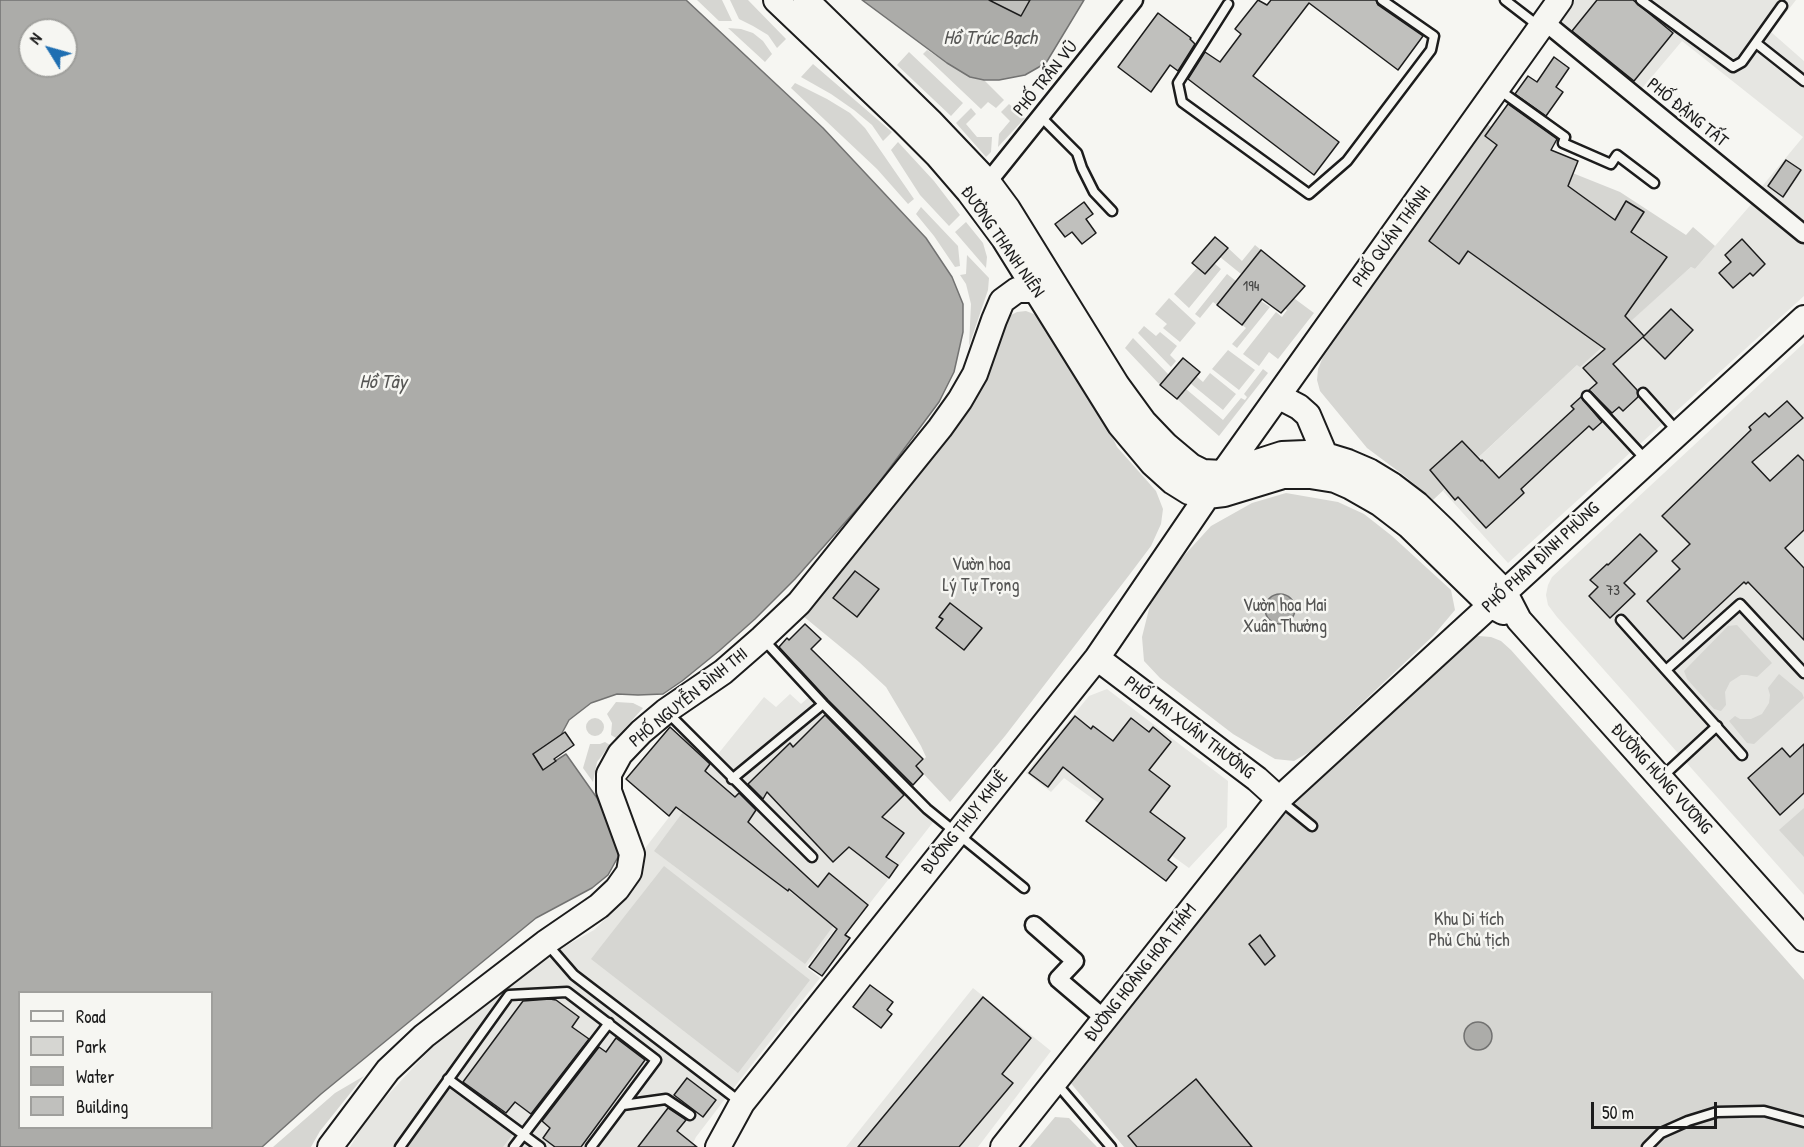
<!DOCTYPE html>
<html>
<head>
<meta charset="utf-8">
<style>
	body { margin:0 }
	#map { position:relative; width:1804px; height:1147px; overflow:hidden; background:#f6f6f2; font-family:"Patrick Hand",sans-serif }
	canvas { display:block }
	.legend { position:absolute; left:18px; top:991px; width:195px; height:138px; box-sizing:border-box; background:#f6f6f2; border:2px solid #9f9f9c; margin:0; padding:8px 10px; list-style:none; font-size:18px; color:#1c1c1c }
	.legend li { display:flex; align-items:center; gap:12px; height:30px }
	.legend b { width:30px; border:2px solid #9f9f9c }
	.north { position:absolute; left:18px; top:18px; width:60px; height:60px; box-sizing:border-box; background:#f6f6f2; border:2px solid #9f9f9c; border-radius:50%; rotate:307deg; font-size:16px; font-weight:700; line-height:24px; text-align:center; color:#1c1c1c }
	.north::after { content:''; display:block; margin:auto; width:21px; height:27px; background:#1f6fb2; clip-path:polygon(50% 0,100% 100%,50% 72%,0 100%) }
	.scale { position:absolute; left:1591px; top:1102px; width:126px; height:27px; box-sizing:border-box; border:3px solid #1c1c1c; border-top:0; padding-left:8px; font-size:18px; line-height:21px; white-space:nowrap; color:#1c1c1c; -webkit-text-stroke:4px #f6f6f2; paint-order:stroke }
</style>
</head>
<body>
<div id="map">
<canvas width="1804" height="1147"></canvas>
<ul class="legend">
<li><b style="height:8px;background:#f6f6f2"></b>Road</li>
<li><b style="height:16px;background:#d6d6d2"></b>Park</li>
<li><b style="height:16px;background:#acaca9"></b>Water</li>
<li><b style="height:16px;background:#c0c0bd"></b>Building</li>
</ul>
<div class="north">N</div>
<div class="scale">50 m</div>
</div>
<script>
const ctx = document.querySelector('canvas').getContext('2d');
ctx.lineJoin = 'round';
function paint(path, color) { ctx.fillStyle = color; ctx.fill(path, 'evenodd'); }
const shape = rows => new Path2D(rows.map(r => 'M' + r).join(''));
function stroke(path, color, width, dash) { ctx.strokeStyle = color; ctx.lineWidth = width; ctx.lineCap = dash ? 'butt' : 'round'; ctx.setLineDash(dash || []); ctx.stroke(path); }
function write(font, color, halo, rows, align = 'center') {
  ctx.font = font + ' "Patrick Hand",sans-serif'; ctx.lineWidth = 5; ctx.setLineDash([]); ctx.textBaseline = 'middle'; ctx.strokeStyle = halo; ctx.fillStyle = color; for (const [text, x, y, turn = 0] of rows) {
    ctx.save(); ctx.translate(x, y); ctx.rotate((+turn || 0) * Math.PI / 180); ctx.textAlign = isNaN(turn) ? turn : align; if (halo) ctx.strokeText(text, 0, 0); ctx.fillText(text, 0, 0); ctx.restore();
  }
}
paint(shape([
	[1575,0,1796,0,1771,32,1804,61,1804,227,1759,190,1803,137,1682,41,1639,92,1557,25],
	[1754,201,1804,243,1804,296,1508,563,1443,491,1578,364,1580,366,1691,267,1695,269],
	[1804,343,1804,895,1557,617,1548,605,1546,595,1548,585,1552,577],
	[1107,689,1228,781,1227,827,1189,868,1064,778,1051,792,1026,773,1089,696],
	[790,694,801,704,810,696,934,821,845,935,836,928,806,967,820,978,725,1099,696,1137,691,1147,350,1147,362,1127,385,1098,436,1043,463,1020,562,948,594,930,627,898,641,878,644,866,644,855,646,847,714,759,764,697,776,707],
	[973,988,1051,1051,978,1147,846,1147]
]), '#e6e6e2');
paint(shape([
	[697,0,722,0,732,21,719,21],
	[730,0,748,0,786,39,777,48,768,35,753,26,739,19],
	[728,28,741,29,753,33,763,41,772,54,765,62],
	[927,50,970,77,984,80,1004,100,996,108,988,102,981,109,923,54],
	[909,52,963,103,951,116,897,65],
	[813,64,892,132,883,141,872,125,854,110,831,94,801,77],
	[795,83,827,99,850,113,865,128,914,199,908,204,877,169,791,88],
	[1009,104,1025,118,998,147,999,134,1010,121,1001,112],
	[971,108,976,114,966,124,977,137,992,137,991,152,986,157,956,123],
	[1487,124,1535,158,1620,192,1686,235,1693,227,1715,246,1695,269,1691,267,1580,367,1577,365,1433,500,1406,477,1367,448,1320,391,1317,380,1318,369,1323,357],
	[898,142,934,181,960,215,949,226,920,195,891,150],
	[921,207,958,246,960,266,955,267,934,236,916,214],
	[966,222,983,243,987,257,986,268,955,232],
	[1255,245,1261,250,1241,274,1220,257,1228,248,1242,261],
	[967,255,989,278,988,290,969,346,971,304,966,284,960,275,966,274],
	[1214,263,1221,269,1189,308,1174,294,1197,268,1205,274],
	[1227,274,1236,281,1217,305,1213,302,1200,318,1195,314],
	[1169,298,1196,323,1180,342,1163,328,1167,324,1155,314],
	[1291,298,1295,299,1314,313,1278,359,1269,352,1259,366,1243,354,1276,312,1282,317,1287,310,1282,306],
	[1261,301,1270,307,1237,348,1232,344,1246,328,1242,325],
	[1026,311,1039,316,1105,421,1117,447,1156,491,1163,509,1161,524,1151,546,1130,574,1005,736,950,802,917,767,926,757,921,746,886,687,859,662,803,616,803,613,1005,320,1009,316,1017,312],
	[1144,326,1156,336,1160,332,1177,346,1170,355,1176,361,1171,367,1138,333],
	[1133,338,1169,375,1160,385,1125,348],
	[1228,350,1255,370,1239,390,1212,369],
	[1263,369,1268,373,1219,436,1177,399,1186,389,1223,420,1241,398,1245,400,1247,397,1244,394],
	[1210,373,1236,394,1223,410,1190,383,1196,376,1203,382],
	[1286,493,1338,502,1364,514,1392,536,1451,590,1455,610,1433,636,1311,751,1294,761,1275,759,1233,734,1160,678,1144,661,1142,637,1150,605,1181,559,1211,526,1252,503],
	[1737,625,1772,663,1757,677,1747,675,1741,675,1730,682,1725,692,1726,705,1721,711,1714,709,1687,679,1684,671,1728,626],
	[1479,636,1491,637,1501,641,1511,650,1804,980,1804,1147,1124,1147,1069,1081,1280,810,1467,637],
	[1779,674,1802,693,1804,698,1754,744,1747,743,1729,721,1735,716,1740,719,1751,719,1762,714,1769,703,1770,695,1768,688],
	[616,702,633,703,643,708,616,738,611,735,612,723,607,714],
	'586 727a9 9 0 1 1 18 0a9 9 0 1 1-18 0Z',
	[605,742,610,745,597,762,593,782,583,768,590,744,600,744],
	[1804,808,1804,857,1779,830],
	[683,812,834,925,805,964,654,851],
	[664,866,810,980,738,1073,591,959],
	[364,1076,320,1131,311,1147,273,1147,335,1093],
	[447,1087,513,1134,503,1147,404,1147],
	[1055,1117,1069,1118,1097,1147,1030,1147]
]), '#d6d6d2');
const water = shape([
	[0,0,686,0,823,128,926,238,952,277,963,304,963,332,954,372,939,402,872,492,795,579,755,619,719,651,682,681,663,694,638,695,617,694,591,703,569,720,561,735,533,754,543,769,566,754,597,798,618,843,618,857,608,875,592,888,536,918,321,1094,262,1147,0,1147,0,0],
	[30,30,66,30,66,66,30,66,30,30],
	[20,992,212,992,212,1128,20,1128,20,992],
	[862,0,1084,0,1046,63,1025,75,999,80,984,80,970,77,947,63,862,0],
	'1265 609a15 15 0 1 1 30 0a15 15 0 1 1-30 0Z',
	'1464 1036a14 14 0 1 1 28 0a14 14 0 1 1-28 0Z'
]);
paint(water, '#acaca9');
stroke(water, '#727271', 1.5);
const building = shape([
	[989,0,1030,0,1021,16,989,0],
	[1258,0,1267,5,1271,0,1376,0,1378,5,1423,36,1398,70,1309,3,1253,76,1339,142,1314,175,1188,79,1205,52,1220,62,1241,34,1235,29,1258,0],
	[1597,0,1633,0,1673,33,1634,81,1572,31,1597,0],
	[1158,13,1191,38,1190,39,1195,44,1178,71,1170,65,1151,92,1118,67,1158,13],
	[1554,57,1569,68,1556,87,1563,92,1546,116,1515,94,1528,76,1537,82,1554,57],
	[1508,104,1557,139,1551,150,1578,161,1568,186,1615,220,1626,201,1644,212,1631,232,1667,257,1625,316,1644,336,1613,364,1637,390,1638,397,1623,411,1619,407,1612,413,1589,390,1597,383,1583,368,1605,349,1468,251,1459,264,1429,241,1497,145,1485,136,1508,104],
	[1786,160,1801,170,1783,197,1768,186,1786,160],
	[1084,202,1093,214,1086,219,1096,233,1082,244,1072,232,1065,237,1055,224,1084,202],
	[1215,237,1228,248,1205,274,1192,263,1215,237],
	[1742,239,1765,264,1753,276,1750,273,1733,288,1719,273,1731,262,1725,255,1742,239],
	[1261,250,1305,286,1281,313,1262,299,1242,325,1217,305,1261,250],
	[1671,309,1693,330,1665,359,1643,337,1671,309],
	[1183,358,1200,372,1177,399,1160,385,1183,358],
	[1581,397,1602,422,1593,430,1589,426,1551,461,1521,489,1524,493,1486,528,1458,497,1455,500,1430,470,1462,441,1481,461,1482,460,1499,478,1574,409,1571,406,1581,397],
	[1787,401,1803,418,1752,462,1770,481,1798,455,1804,461,1804,530,1785,548,1804,568,1804,640,1748,582,1746,584,1744,582,1683,639,1647,601,1680,569,1672,561,1690,544,1662,516,1751,430,1749,427,1765,413,1769,417,1787,401],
	[1640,534,1657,551,1624,583,1635,594,1610,618,1589,596,1598,587,1590,580,1607,564,1608,565,1640,534],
	[855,571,879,589,857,617,833,598,855,571],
	[950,603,982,628,964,650,936,628,943,619,939,617,950,603],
	[805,624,821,639,811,649,923,759,916,766,923,774,913,785,828,700,779,647,787,638,789,640,805,624],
	[825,715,904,795,882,817,904,833,886,857,898,865,889,878,849,847,833,862,767,792,763,799,748,784,790,743,793,747,825,715],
	[1075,716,1091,729,1093,726,1113,741,1131,718,1149,732,1153,727,1171,742,1149,770,1170,786,1150,812,1185,838,1168,860,1177,867,1166,881,1086,821,1103,799,1063,767,1048,787,1029,773,1075,716],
	[670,727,710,764,705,771,735,797,739,793,756,810,748,822,818,887,829,873,868,905,845,935,850,938,822,976,809,967,837,929,789,889,788,891,676,807,669,816,626,779,670,727],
	[565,732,574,745,554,759,556,761,543,770,533,754,565,732],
	[1804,744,1804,793,1780,815,1748,778,1782,748,1790,757,1804,744],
	[1260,935,1275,956,1265,965,1249,944,1260,935],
	[870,985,893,1002,887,1010,892,1014,881,1028,853,1007,870,985],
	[983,997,1031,1038,1002,1074,1013,1083,959,1147,858,1147,983,997],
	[550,999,556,1000,579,1017,572,1027,589,1039,531,1114,515,1102,506,1113,463,1082,523,1001,550,999],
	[616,1038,645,1060,581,1147,555,1147,543,1138,550,1128,542,1121,599,1047,606,1052,616,1038],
	[687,1078,716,1100,703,1117,674,1095,687,1078],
	[1196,1079,1252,1147,1137,1147,1128,1136,1196,1079],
	[668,1108,686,1120,677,1131,697,1147,638,1147,668,1108]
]);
paint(building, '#c0c0bd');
stroke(building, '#1c1c1c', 1.5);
const lane = shape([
	[1505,0,1540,27],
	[1641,0,1733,67,1742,62,1782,6],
	[1228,4,1178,83,1182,102,1309,194,1347,161,1431,50,1434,36,1382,0],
	[1756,43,1804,81],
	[1498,89,1565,137,1563,143,1611,164,1617,155,1654,183],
	[1041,117,1077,153,1082,168,1094,192,1112,211],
	[1643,393,1678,432],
	[1587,396,1647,461],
	[1621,620,1742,755],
	[763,639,823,704,927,809,1024,888],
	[1666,670,1740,604,1804,673],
	[668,713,812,857],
	[1663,776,1717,726],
	[732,779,823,704],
	[1280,800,1312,826],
	[548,945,574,975,739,1101],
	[448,1079,540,1147],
	[1057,1084,1111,1147],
	[623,1105,666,1099,690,1115],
	[400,1147,509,995,567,992,656,1060,591,1147],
	[514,1147,609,1023],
	[1647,1147,1661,1133,1688,1121,1717,1112,1764,1111,1804,1122]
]);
const street = shape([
	[1545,22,1804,234],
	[988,182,1134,0],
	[1034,925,1075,961,1058,979,1105,1019]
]);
const secondary = shape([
	[776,0,903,121,937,155,969,192,1004,239,1120,425,1152,463,1173,482,1189,492,1207,496,1224,494,1283,476,1310,476,1335,480,1351,487,1379,503,1409,526,1490,605,1503,612],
	[806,0,930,121,988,182,1008,209,1117,385,1144,422,1166,445,1191,466,1203,472,1223,473,1282,454,1306,453,1325,455,1348,462,1369,471,1392,485,1417,504,1444,530,1504,591,1519,620,1804,939],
	[1278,396,1299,407,1308,415,1325,455],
	[1097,658,1257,779,1279,799],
	[330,1147,388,1070,424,1036,545,943,599,906,617,889,629,872,632,854,609,791,609,774,620,754,641,732,666,711,723,672,762,638,799,603,940,428,960,400,975,374,994,320,1002,301,1017,290,1037,290],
	[718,1147,742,1103,1097,658,1223,473,1560,0],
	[1003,1147,1279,799,1804,318]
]);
stroke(lane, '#1c1c1c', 13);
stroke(street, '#1c1c1c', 21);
stroke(secondary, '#1c1c1c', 28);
stroke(lane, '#f6f6f2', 8);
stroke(street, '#f6f6f2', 16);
stroke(secondary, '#f6f6f2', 24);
write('15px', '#454544', null, [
	["194",1251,287],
	["73",1613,591]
]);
write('18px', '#1c1c1c', '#f6f6f2', [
	["PHỐ TRẤN VŨ",1046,79,-51],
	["PHỐ ĐẶNG TẤT",1687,113,39],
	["PHỐ QUÁN THÁNH",1392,237,-54],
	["ĐƯỜNG THANH NIÊN",1002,242,55],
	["PHỐ PHAN ĐÌNH PHÙNG",1541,558,-43],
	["PHỐ NGUYỄN ĐÌNH THI",689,698,-39],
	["PHỐ MAI XUÂN THƯỞNG",1189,728,37],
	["ĐƯỜNG HÙNG VƯƠNG",1661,779,48],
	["ĐƯỜNG THỤY KHUÊ",965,823,-51],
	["ĐƯỜNG HOÀNG HOA THÁM",1141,973,-52]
]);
write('18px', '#545453', '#f6f6f2', [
	["Vườn hoa",981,565],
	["Lý Tự Trọng",981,586],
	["Vườn hoa Mai",1285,606],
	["Xuân Thưởng",1285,627],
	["Khu Di tích",1469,920],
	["Phủ Chủ tịch",1469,941]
]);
write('italic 20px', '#565654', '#f6f6f2', [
	["Hồ Trúc Bạch",990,39],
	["Hồ Tây",383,383]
]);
</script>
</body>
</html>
